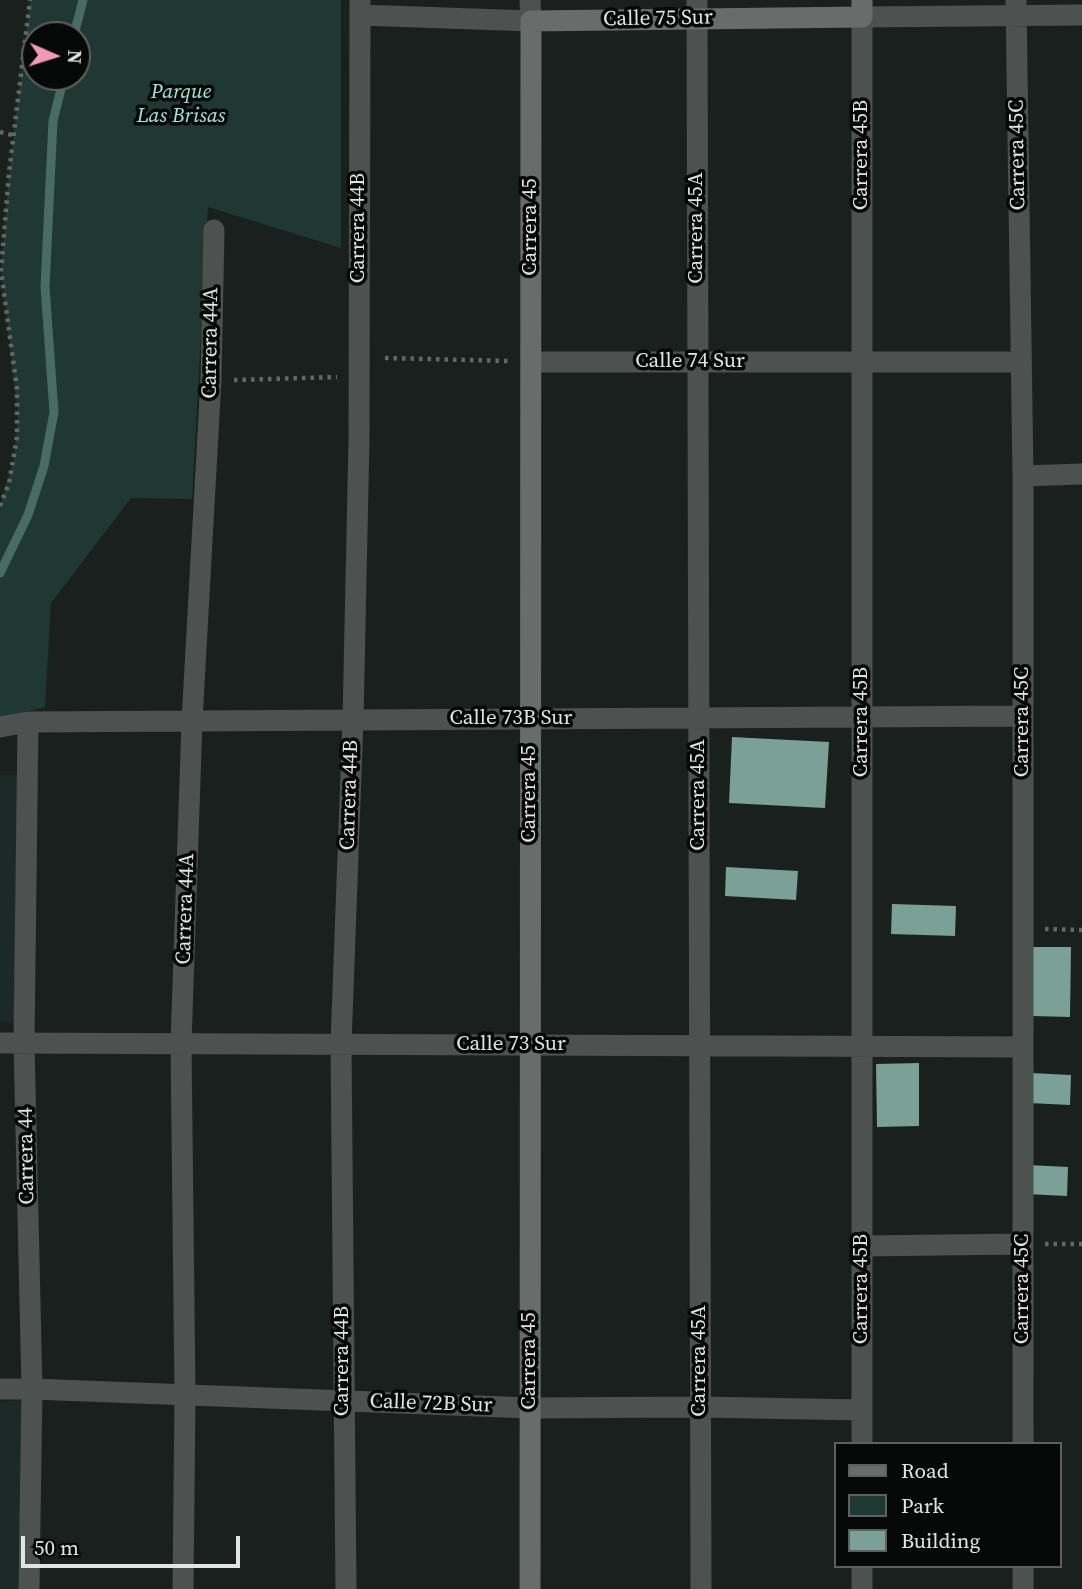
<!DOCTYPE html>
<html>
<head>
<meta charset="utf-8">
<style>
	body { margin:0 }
	#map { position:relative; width:1082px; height:1589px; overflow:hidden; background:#19201e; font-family:"Source Serif 4",serif }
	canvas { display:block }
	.legend { position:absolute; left:834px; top:1442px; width:228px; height:126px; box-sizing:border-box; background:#060908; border:2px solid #5d6160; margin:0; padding:9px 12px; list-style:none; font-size:21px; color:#e0e4e3 }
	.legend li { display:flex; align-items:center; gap:14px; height:35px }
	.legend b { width:35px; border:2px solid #5d6160 }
	.north { position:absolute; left:21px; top:21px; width:70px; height:70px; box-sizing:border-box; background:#060908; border:2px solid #5d6160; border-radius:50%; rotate:93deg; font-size:19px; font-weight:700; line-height:28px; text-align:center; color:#e0e4e3 }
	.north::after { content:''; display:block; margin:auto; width:24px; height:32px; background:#f09ab7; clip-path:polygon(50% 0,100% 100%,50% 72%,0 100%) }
	.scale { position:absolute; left:21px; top:1536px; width:219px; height:32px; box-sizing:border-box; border:4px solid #e0e4e3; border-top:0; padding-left:9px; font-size:21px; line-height:24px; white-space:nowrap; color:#e0e4e3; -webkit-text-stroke:5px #060908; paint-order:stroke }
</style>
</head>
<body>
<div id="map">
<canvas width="1082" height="1589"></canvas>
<ul class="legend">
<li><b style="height:9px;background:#686d6c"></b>Road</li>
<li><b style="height:19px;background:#203833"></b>Park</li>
<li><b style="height:19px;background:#7aa097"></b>Building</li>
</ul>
<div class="north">N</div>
<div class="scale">50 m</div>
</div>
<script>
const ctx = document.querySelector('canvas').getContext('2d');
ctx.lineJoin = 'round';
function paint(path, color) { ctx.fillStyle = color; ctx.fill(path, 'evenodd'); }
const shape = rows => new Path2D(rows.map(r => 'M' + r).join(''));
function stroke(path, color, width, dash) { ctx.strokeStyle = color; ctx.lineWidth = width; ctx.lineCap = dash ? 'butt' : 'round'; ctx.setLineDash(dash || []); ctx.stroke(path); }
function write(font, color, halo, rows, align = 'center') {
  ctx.font = font + ' "Source Serif 4",serif'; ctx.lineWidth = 7; ctx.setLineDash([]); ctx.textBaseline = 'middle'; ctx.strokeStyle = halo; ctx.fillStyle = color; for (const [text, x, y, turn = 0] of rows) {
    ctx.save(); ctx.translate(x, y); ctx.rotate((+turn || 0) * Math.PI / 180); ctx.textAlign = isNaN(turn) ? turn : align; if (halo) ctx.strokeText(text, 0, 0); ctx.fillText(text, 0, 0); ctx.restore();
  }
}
paint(shape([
	[0,775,22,775,18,1022,0,1022],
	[25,1400,18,1589,0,1589,0,1402]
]), '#1c2a27');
paint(shape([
	[30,0,341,0,341,248,208,207,192,499,131,498,51,603,45,707,0,718,0,506,14,460,18,413,1,271,9,173],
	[35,35,77,35,77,77,35,77]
]), '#203833');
stroke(shape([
	[74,35,83,0],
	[0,573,28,515,44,466,54,412,45,287,53,121,64,77]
]), '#486c64', 9);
paint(shape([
	[732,737,829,742,825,808,729,803],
	[726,867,798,871,796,900,725,896],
	[892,904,956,906,955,936,891,934],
	[1033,947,1071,947,1070,1017,1032,1016],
	[919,1063,919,1126,877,1127,876,1064],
	[1031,1073,1071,1075,1070,1105,1029,1103],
	[1028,1165,1068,1167,1067,1196,1026,1194]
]), '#7aa097');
stroke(shape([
	[0,132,12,135],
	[385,358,509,361],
	[234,380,337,377],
	[0,506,9,483,17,437,17,389,1,271,9,173,30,0],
	[1045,929,1082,930],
	[1045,1244,1082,1244]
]), '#626866', 4.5, [3.5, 5]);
stroke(shape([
	[697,0,701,1589],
	[1016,0,1023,476,1023,1444],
	[360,15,531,21,530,0],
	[531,362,1021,362],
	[1023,476,1082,474],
	[28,722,24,1043,32,1389,29,1589],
	[0,727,28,722,1023,716],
	[0,1043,1023,1047],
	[862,1246,1023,1244],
	[0,1389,32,1389,530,1408,700,1407,862,1410],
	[862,1444,862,17,1082,15],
	[183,1589,185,1395,181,1043,192,721,211,380,214,230],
	[346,1589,341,1044,353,720,359,439,360,0],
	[862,1589,862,1566],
	[1023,1589,1023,1566]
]), '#4d5150', 21);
stroke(shape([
	[530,1589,531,21,862,17,862,0]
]), '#686d6c', 21);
write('21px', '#e0e4e3', '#060908', [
	["Calle 75 Sur",658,19,-1],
	["Carrera 45B",862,155,-90],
	["Carrera 45C",1018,155,-91],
	["Carrera 45",531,227,-90],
	["Carrera 44B",359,228,-90],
	["Carrera 45A",697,228,-90],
	["Carrera 44A",211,343,-89],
	["Calle 74 Sur",690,362],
	["Calle 73B Sur",511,719],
	["Carrera 45B",862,722,-90],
	["Carrera 45C",1023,722,-90],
	["Carrera 45",530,794,-90],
	["Carrera 44B",350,795,-88],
	["Carrera 45A",699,795,-90],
	["Carrera 44A",186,909,-88],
	["Calle 73 Sur",511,1045],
	["Carrera 44",27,1156,-91],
	["Carrera 45B",862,1289,-90],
	["Carrera 45C",1023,1289,-90],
	["Carrera 44B",343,1361,-90],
	["Carrera 45",530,1361,-90],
	["Carrera 45A",700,1361,-90],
	["Calle 72B Sur",431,1404,2]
]);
write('italic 21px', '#a1e6d6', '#060908', [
	["Parque",181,93],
	["Las Brisas",181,117]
]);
</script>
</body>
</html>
